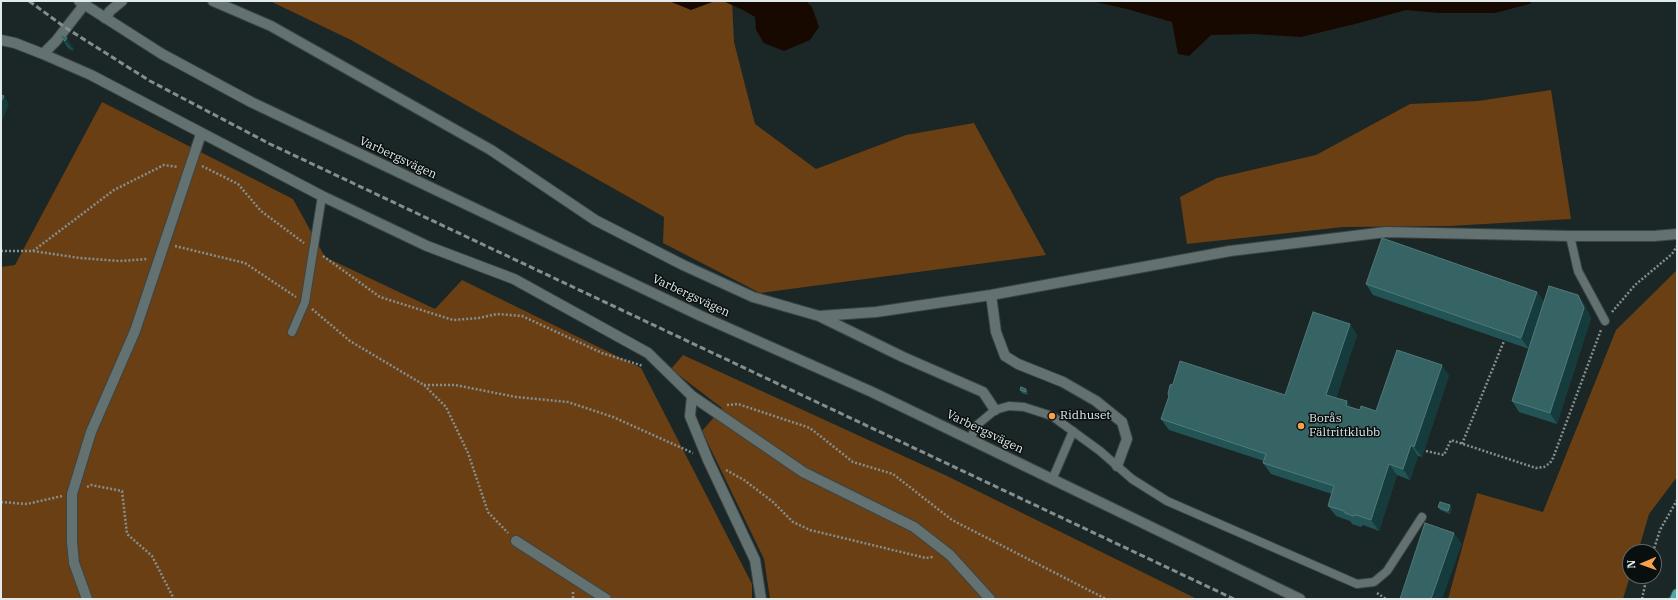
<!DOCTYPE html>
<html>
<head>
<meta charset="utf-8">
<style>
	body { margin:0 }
	#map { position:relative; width:1678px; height:600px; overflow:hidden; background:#1b2626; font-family:"IBM Plex Serif",serif }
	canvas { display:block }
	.frame { position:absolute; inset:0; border:2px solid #e3eaeb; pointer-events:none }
	.north { position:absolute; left:1622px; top:544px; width:40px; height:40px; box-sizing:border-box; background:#090e0e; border:1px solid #606666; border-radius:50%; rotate:268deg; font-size:11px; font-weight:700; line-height:16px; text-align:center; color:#e3eaeb }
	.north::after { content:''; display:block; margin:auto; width:14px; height:18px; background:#f8a04b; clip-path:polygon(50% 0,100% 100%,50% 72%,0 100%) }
</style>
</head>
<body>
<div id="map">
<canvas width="1678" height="600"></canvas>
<div class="frame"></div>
<div class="north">N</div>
</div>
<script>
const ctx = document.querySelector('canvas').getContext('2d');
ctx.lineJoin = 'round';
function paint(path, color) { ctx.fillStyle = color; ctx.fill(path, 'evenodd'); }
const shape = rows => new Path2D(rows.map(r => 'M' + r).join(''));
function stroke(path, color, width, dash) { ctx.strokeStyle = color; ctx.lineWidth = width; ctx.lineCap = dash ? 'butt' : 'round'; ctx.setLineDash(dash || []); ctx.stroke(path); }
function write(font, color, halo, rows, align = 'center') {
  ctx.font = font + ' "IBM Plex Serif",serif'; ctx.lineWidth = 3; ctx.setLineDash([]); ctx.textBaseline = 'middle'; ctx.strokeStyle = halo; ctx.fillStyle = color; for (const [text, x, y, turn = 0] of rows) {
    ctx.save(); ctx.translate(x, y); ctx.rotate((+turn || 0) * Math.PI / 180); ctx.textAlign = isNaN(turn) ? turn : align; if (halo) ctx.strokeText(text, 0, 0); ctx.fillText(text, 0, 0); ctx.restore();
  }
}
paint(shape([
	[270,1,732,1,734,42,755,124,816,169,906,135,974,123,1046,255,760,293,663,243,664,217,351,40],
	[1551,90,1571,219,1450,226,1343,227,1187,244,1180,197,1217,178,1316,155,1410,104,1478,101],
	[102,102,293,199,325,257,435,309,462,280,641,368,752,584,752,599,1,599,1,267,15,265],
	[1677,270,1677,477,1649,514,1638,552,1630,552,1630,576,1623,599,1448,599,1477,493,1543,512,1616,330],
	[683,355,947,476,1197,599,770,599,764,559,702,431,722,408,671,369]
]), '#6a3f13');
paint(shape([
	[669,1,715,1,691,10],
	[723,1,806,1,812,7,819,27,810,40,784,51,764,43,756,30,755,17,743,10],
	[1091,1,1533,1,1529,4,1495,13,1439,13,1406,10,1359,23,1301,37,1253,34,1211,35,1189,56,1178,54,1172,22,1127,9]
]), '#180900');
const service = shape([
	[1570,236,1578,271,1605,321],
	[292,332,305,302,322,196],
	[970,439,977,425,995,410,1009,406,1024,407,1052,416,1100,451,1132,479,1167,501,1357,584,1374,582,1387,571,1422,517],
	[1052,480,1073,431]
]);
const minor = shape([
	[213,1,271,26,491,150,595,220,683,265,753,297,819,316,876,312,991,295],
	[105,18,110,11,122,1],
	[1,40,15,43,43,54,56,41,84,5],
	[43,54,91,75,322,196,427,246,514,279,648,353,692,396,803,472,914,527,950,555,990,599],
	[819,316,903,357,983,392,995,410],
	[692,396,690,416,708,460,755,560,761,599],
	[1117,466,1127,439,1122,422,1096,401,1063,382,1018,364,1005,356,996,332,991,295,1230,251,1386,232,1570,236,1654,236,1677,234],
	[516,541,606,599],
	[87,599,74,563,72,542,72,494,91,432,135,331,201,134]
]);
const secondary = shape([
	[79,1,162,54,251,102,701,316,872,392,1300,599]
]);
const primary = shape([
	[1675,599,1677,594]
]);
stroke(service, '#3a4444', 10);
stroke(minor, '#3a4444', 12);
stroke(secondary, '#3a4444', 12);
stroke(primary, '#3a4444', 12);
stroke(shape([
	[202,166,238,184,261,211,304,243],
	[175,246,245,263,296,297],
	[1,251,33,251,80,258,120,261,148,259],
	[33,251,114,190,164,165,178,167],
	[323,256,380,297,453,320,479,318,497,314,522,316,602,353,643,366],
	[312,309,350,341,424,385,446,407,468,453,488,512,508,533],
	[1612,312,1635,285,1672,254,1677,246],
	[424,385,455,385,516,397,568,402,613,417,693,453],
	[727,405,738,404,810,428,853,462,893,474,952,520,1106,599],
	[1462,444,1504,341],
	[1426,451,1444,455,1451,440,1536,468,1544,467,1550,463,1553,458,1601,330],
	[726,470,744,480,773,502,793,522,810,530,926,558,933,557],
	[87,487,91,485,122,491,127,534,152,556,174,599],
	[1,502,27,504,62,496],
	[1653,552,1660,530,1677,500],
	[573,592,573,599],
	[1377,593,1386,599],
	[1642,599,1647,576]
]), '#868f8f', 2.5, [2, 2]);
stroke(service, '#647171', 8);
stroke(minor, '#647171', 10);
stroke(secondary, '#647171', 10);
stroke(primary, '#48a8ab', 10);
stroke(shape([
	[29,1,66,28,150,81,270,144,1234,599]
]), '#858e8e', 3, [6, 3]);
paint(shape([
	[62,35,74,49,73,51,68,48,61,37],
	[1366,284,1537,292,1544,302,1578,295,1585,306,1591,318,1557,424,1519,412,1512,401,1529,349,1373,295],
	[1350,324,1357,335,1336,398,1351,407,1360,410,1376,411,1449,375,1422,457,1418,456,1410,480,1397,475,1379,531,1363,525,1361,527,1352,524,1350,521,1336,516,1328,506,1332,494,1271,474,1263,463,1264,461,1169,430,1161,419,1285,395],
	[1020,390,1028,392,1028,395,1022,393],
	[1438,507,1452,508,1450,514,1440,510]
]), '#225455');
paint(shape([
	[67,38,74,49,73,51,65,41],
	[4,96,9,104,1,123,1,102],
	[1537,292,1545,303,1529,349,1521,338],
	[1578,295,1585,306,1591,318,1557,424,1550,413],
	[1350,324,1357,335,1334,405,1326,395],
	[1442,365,1449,375,1422,457,1414,447],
	[1026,389,1028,392,1028,395,1026,392],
	[1347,401,1355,412,1346,406],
	[1411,445,1418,456,1410,480,1403,469],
	[1389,464,1397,475,1379,531,1371,520],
	[1450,505,1452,508,1450,514,1448,511],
	[1454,533,1462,544,1442,599,1431,599]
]), '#163b3c');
const building = shape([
	[62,35,67,38,65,41,61,37,62,35],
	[1,95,4,96,1,102,1,95],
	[1382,238,1537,292,1521,338,1366,284,1382,238],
	[1549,286,1578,295,1584,308,1550,413,1512,401,1549,286],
	[1313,312,1350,324,1326,395,1347,401,1346,406,1360,410,1361,406,1376,411,1397,350,1442,365,1414,447,1411,445,1403,469,1389,464,1371,520,1356,515,1353,516,1345,513,1344,511,1328,506,1334,486,1263,463,1266,454,1161,419,1169,396,1168,394,1170,385,1173,384,1180,361,1285,395,1313,312],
	[1021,387,1026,389,1026,392,1020,390,1021,387],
	[1440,502,1450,505,1448,511,1438,507,1440,502],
	[1425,523,1454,533,1431,599,1400,599,1425,523]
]);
paint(building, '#366465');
stroke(building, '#51797a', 1);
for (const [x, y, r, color] of [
	[1052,416,4,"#f8a04b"],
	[1301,426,4,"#f8a04b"]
]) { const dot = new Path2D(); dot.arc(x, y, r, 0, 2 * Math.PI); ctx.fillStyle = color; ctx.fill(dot); stroke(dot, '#090e0e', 1.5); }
write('12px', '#e3eaeb', '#090e0e', [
	["Varbergsvägen",398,158,25],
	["Varbergsvägen",691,296,25],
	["Varbergsvägen",985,432,26]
]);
write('12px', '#e3eaeb', '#090e0e', [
	["Ridhuset",1060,416],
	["Borås",1309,419],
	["Fältrittklubb",1309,433]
], 'left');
</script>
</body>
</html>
